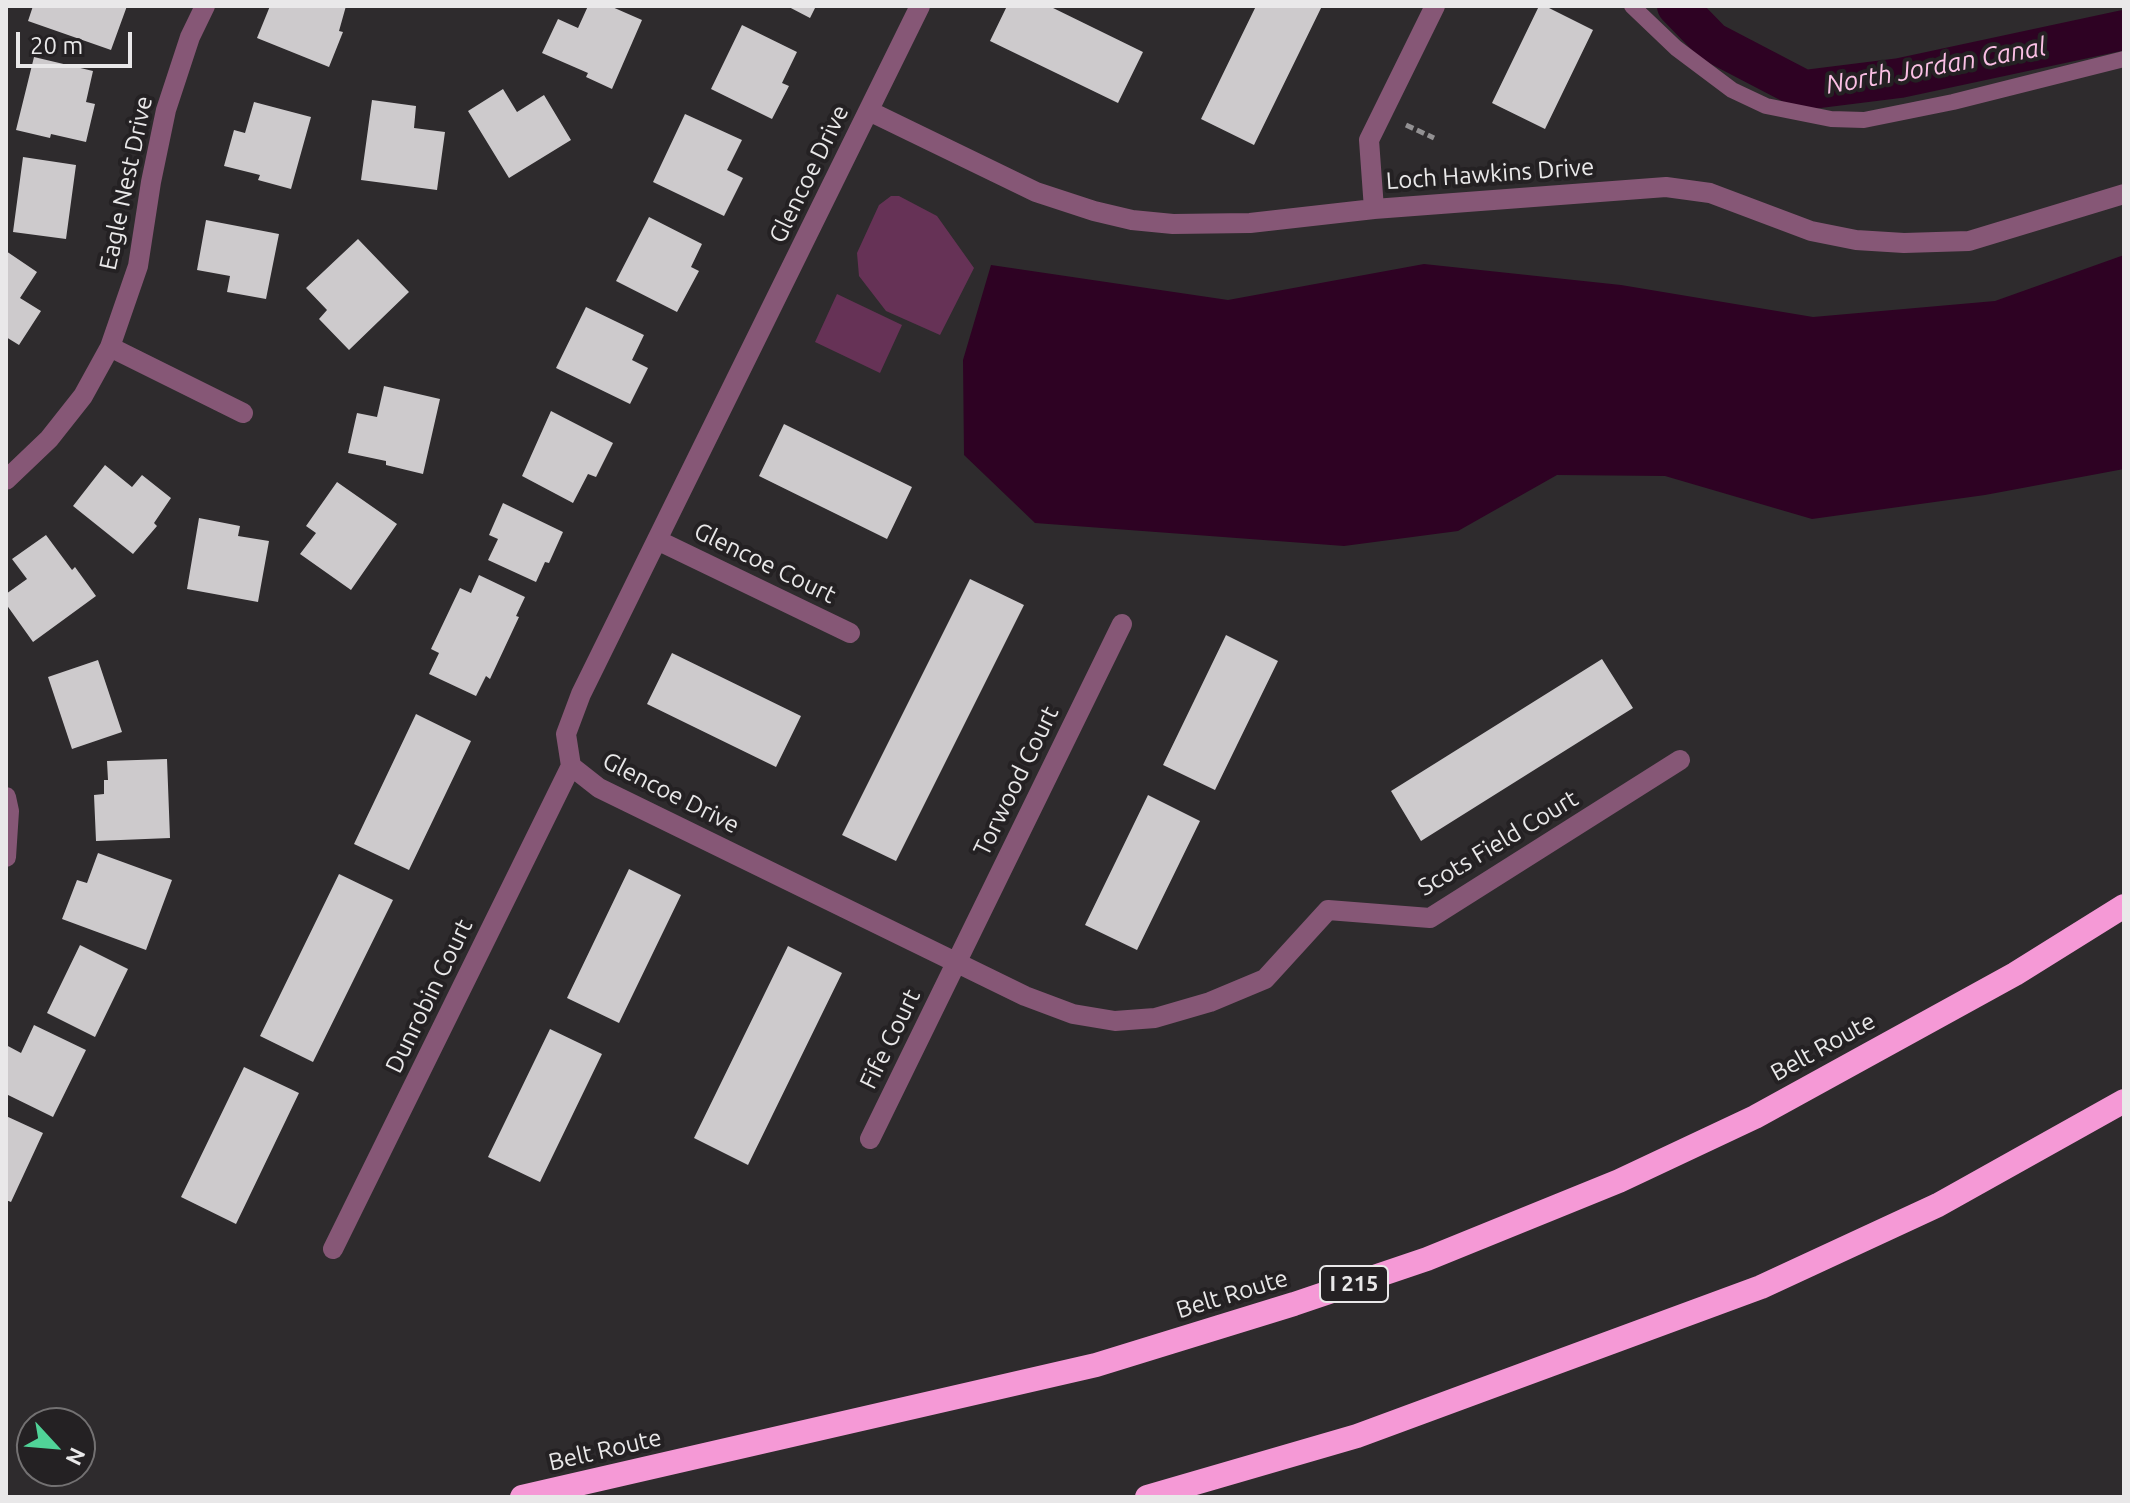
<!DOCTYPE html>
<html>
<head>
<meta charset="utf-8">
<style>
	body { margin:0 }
	#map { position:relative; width:2130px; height:1503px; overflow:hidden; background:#2e2b2d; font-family:Ubuntu,sans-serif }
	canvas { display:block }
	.frame { position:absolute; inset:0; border:8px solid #e9e8e9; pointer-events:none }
	.north { position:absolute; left:16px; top:1407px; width:80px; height:80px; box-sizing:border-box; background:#242123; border:2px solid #737172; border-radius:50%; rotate:116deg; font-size:22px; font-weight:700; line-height:32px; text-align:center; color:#e9e8e9 }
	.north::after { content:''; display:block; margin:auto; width:28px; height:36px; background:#50d398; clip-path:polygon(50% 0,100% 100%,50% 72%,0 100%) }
	.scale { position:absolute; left:16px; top:32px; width:116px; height:36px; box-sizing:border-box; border:4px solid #e9e8e9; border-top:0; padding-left:10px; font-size:24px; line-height:28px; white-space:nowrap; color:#e9e8e9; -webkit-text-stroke:6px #242123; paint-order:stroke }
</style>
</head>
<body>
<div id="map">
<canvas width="2130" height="1503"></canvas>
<div class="frame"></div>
<div class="north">N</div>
<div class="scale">20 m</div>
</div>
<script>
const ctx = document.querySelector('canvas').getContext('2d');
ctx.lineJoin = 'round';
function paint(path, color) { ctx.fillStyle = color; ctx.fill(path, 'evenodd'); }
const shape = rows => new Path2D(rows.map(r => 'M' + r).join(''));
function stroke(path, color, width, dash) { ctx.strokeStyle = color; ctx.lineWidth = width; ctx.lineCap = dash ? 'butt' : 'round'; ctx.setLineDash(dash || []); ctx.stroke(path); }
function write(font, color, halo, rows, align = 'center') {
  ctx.font = font + ' Ubuntu,sans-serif'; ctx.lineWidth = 8; ctx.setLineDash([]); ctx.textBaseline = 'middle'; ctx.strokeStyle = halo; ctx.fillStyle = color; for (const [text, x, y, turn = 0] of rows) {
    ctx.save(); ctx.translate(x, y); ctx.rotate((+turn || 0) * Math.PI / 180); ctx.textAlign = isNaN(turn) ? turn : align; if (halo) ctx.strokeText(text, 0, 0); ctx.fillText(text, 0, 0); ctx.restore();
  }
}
paint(shape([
	[891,196,899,196,937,216,974,268,940,335,886,311,859,276,857,253,879,205],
	[837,294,902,325,880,373,815,342]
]), '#663256');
paint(shape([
	[2124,255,2124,469,1985,495,1812,519,1665,476,1557,475,1458,531,1344,546,1035,523,964,455,963,360,991,265,1228,300,1424,264,1621,285,1813,317,1995,301]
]), '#2e0223');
stroke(shape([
	[1677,6,1712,42,1804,90,1900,78,2124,30]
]), '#2e0223', 40);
paint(shape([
	[33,6,127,6,111,50,28,21],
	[270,6,346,6,339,31,343,32,329,67,257,38],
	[588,6,610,6,642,20,612,89,586,77,588,73,542,53,558,19,578,28],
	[787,6,816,6,810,18],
	[1007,6,1049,6,1143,52,1118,103,990,41],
	[1256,6,1322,6,1254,145,1201,119],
	[1539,6,1545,6,1593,30,1545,129,1492,103],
	[742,25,797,52,782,83,789,86,772,119,711,89],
	[34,57,93,71,86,102,95,104,86,142,51,134,50,138,16,130],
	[503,89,517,112,544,95,571,140,509,178,468,111],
	[372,100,416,106,414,128,445,132,437,190,361,180],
	[254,102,311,117,291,189,258,180,260,175,224,166,234,130,245,133],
	[685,114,742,140,727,170,743,178,724,216,653,182],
	[23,157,76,165,66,239,13,232],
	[649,217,702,244,691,267,699,271,677,312,616,281],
	[206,220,279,234,266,299,227,292,230,276,197,270],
	[358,239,409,292,349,350,319,319,327,310,306,288],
	[6,251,37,272,20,298,41,311,19,345,6,337],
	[586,307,644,335,632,360,648,368,630,404,556,368],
	[384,386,440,399,423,474,386,465,386,461,348,453,357,413,377,417],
	[551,411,613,443,596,477,588,474,573,503,522,476],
	[784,424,912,487,887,539,759,476],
	[105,465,132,487,142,475,171,498,154,523,157,526,133,554,73,506],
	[337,482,397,524,351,590,300,554,316,533,306,526],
	[503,503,563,532,549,563,545,562,536,582,488,560,498,539,489,535],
	[199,518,240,526,238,536,269,541,258,602,187,589],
	[46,535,72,570,75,567,96,596,33,642,6,604,6,594,27,579,12,559],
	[479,575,525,597,516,616,519,617,490,679,486,676,476,696,429,674,439,653,431,649,460,588,471,593],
	[970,579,1024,605,896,861,842,835],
	[1226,635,1278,661,1215,790,1163,765],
	[672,653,801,716,776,767,647,704],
	[1602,659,1633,708,1421,841,1391,791],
	[98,660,122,732,72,749,48,677],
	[416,714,471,741,409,870,354,844],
	[167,759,170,838,96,841,94,795,104,794,104,780,108,780,107,761],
	[1148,795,1200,821,1137,950,1085,925],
	[98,853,172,880,146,950,62,919,77,880,87,883],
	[629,869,681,895,619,1023,567,998],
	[339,874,393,900,313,1062,260,1036],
	[80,945,128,969,95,1037,47,1013],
	[788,946,842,973,748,1165,694,1138],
	[34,1025,86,1050,53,1117,6,1094,6,1045,21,1053],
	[550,1029,602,1054,540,1182,488,1157],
	[244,1067,299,1093,236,1224,181,1197],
	[6,1116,43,1133,11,1202,6,1200]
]), '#cdcacc');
stroke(shape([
	[1406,125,1434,138]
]), '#939193', 5, [8, 4]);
stroke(shape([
	[1632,6,1676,48,1732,90,1766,106,1831,119,1864,120,1953,102,2124,59]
]), '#865776', 16);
stroke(shape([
	[920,6,581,694,566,734,571,766,599,788,1025,996,1073,1014,1115,1021,1155,1018,1210,1002,1265,979,1328,910,1430,918,1680,760],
	[869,111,1036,192,1094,211,1132,220,1173,224,1250,223,1374,209,1666,187,1710,193,1811,231,1856,240,1904,243,1969,241,2124,194],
	[1374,209,1369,140,1435,6],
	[110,347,243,413],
	[6,480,49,439,83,396,110,347,138,266,151,182,166,110,190,37,205,6],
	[657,540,850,633],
	[6,797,9,811,6,857],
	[870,1139,1122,624],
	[333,1249,571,766]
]), '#865776', 20);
stroke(shape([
	[522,1497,1096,1365,1294,1304,1427,1259,1619,1181,1755,1117,2015,974,2124,906],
	[1147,1497,1357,1436,1761,1287,1938,1205,2124,1101]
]), '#f599d6', 24);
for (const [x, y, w] of [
	[1354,1284,68]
]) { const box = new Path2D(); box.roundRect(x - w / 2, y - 18, w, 36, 6); ctx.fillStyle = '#242123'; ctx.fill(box); stroke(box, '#e9e8e9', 2); }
write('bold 22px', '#e9e8e9', null, [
	["I 215",1354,1284]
]);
write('24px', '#e9e8e9', '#242123', [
	["Glencoe Drive",809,174,-64],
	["Loch Hawkins Drive",1490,174,-4],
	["Eagle Nest Drive",126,183,-78],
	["Glencoe Court",765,563,26],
	["Torwood Court",1016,781,-64],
	["Glencoe Drive",671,793,27],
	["Scots Field Court",1498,843,-31],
	["Dunrobin Court",429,996,-64],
	["Fife Court",890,1039,-64],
	["Belt Route",1823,1047,-29],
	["Belt Route",1232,1294,-17],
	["Belt Route",605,1450,-13]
]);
write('italic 26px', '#fabfe4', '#242123', [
	["North Jordan Canal",1936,66,-10]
]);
</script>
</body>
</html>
